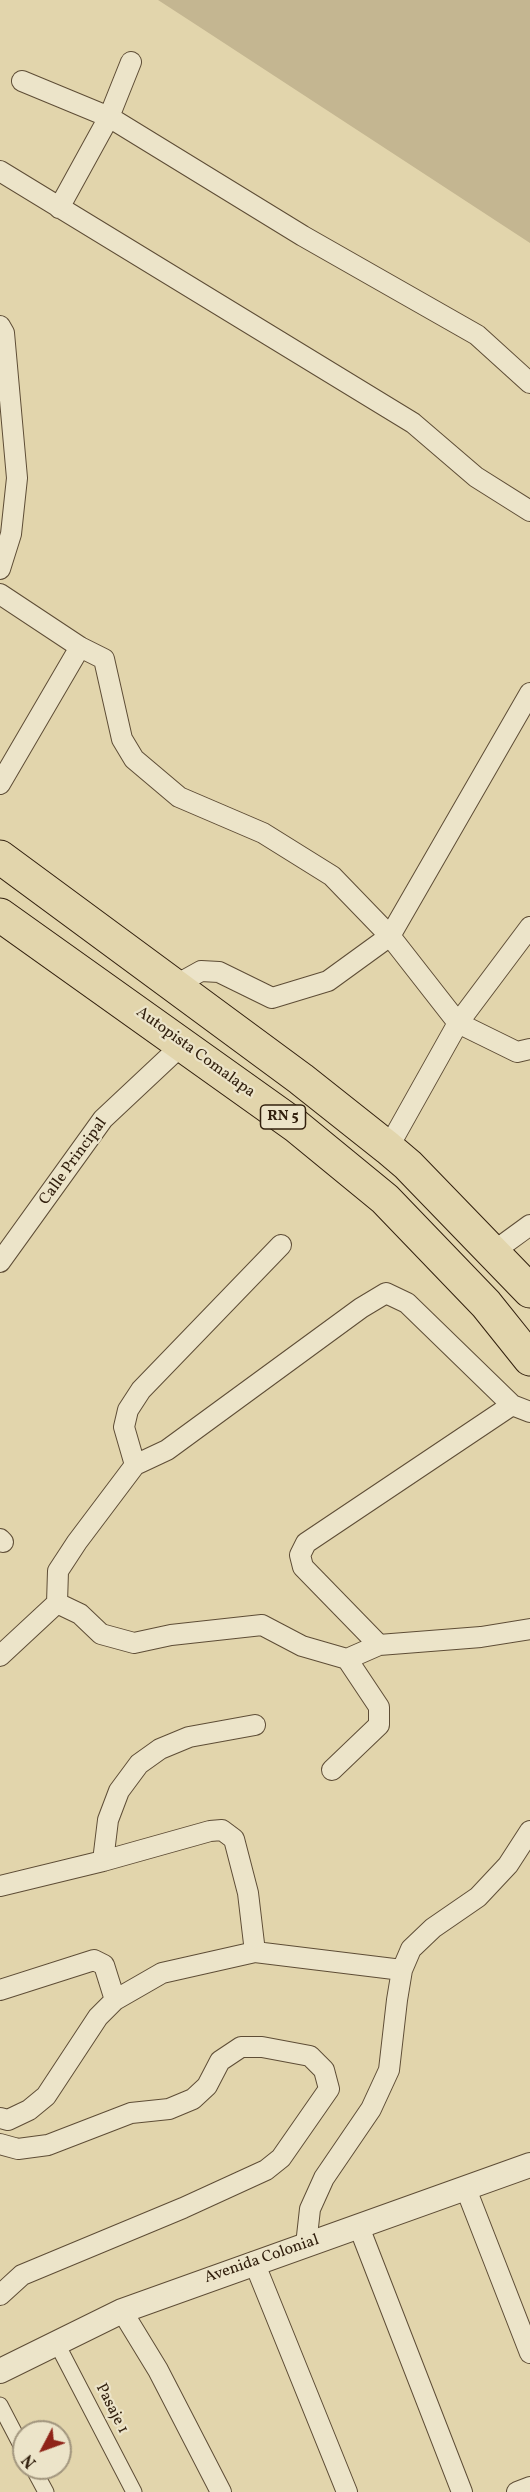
<!DOCTYPE html>
<html>
<head>
<meta charset="utf-8">
<style>
	body { margin:0 }
	#map { position:relative; width:530px; height:2492px; overflow:hidden; background:#e2d5ac; font-family:Vollkorn,serif }
	canvas { display:block }
	.north { position:absolute; left:12px; top:2420px; width:60px; height:60px; box-sizing:border-box; background:#ece4c9; border:2px solid #a2967e; border-radius:50%; rotate:229deg; font-size:16px; font-weight:700; line-height:24px; text-align:center; color:#32200e }
	.north::after { content:''; display:block; margin:auto; width:21px; height:27px; background:#8f2418; clip-path:polygon(50% 0,100% 100%,50% 72%,0 100%) }
</style>
</head>
<body>
<div id="map">
<canvas width="530" height="2492"></canvas>
<div class="north">N</div>
</div>
<script>
const ctx = document.querySelector('canvas').getContext('2d');
ctx.lineJoin = 'round';
function paint(path, color) { ctx.fillStyle = color; ctx.fill(path, 'evenodd'); }
const shape = rows => new Path2D(rows.map(r => 'M' + r).join(''));
function stroke(path, color, width, dash) { ctx.strokeStyle = color; ctx.lineWidth = width; ctx.lineCap = dash ? 'butt' : 'round'; ctx.setLineDash(dash || []); ctx.stroke(path); }
function write(font, color, halo, rows, align = 'center') {
  ctx.font = font + ' Vollkorn,serif'; ctx.lineWidth = 4.5; ctx.setLineDash([]); ctx.textBaseline = 'middle'; ctx.strokeStyle = halo; ctx.fillStyle = color; for (const [text, x, y, turn = 0] of rows) {
    ctx.save(); ctx.translate(x, y); ctx.rotate((+turn || 0) * Math.PI / 180); ctx.textAlign = isNaN(turn) ? turn : align; if (halo) ctx.strokeText(text, 0, 0); ctx.fillText(text, 0, 0); ctx.restore();
  }
}
paint(shape([
	[158,0,530,0,530,243,198,26]
]), '#c4b691');
const pedestrian = shape([
	[56,2342,134,2492],
	[0,2405,24,2451],
	[33,2468,46,2492]
]);
const minor = shape([
	[22,81,109,117,303,236,477,335,530,383],
	[0,171,413,423,476,477,530,511],
	[59,208,109,117,131,62],
	[0,326,4,333,17,478,11,534,0,569],
	[0,594,80,647,104,659,122,739,134,759,179,797,263,833,332,876,390,936,458,1023,517,1052,530,1049],
	[0,784,80,647],
	[174,986,201,971,219,972,272,998,328,981,390,936,530,693],
	[388,1148,458,1023,530,927],
	[493,1252,530,1225],
	[0,1262,103,1119,183,1044],
	[135,1465,124,1427,128,1410,141,1390,281,1245],
	[0,1539,3,1542],
	[57,1603,58,1571,77,1542,135,1465,167,1450,361,1308,386,1293,407,1303,512,1405],
	[379,1645,303,1567,300,1555,306,1543,512,1405,530,1412],
	[0,1656,57,1603,80,1614,101,1634,134,1643,171,1635,262,1625,302,1646,347,1659,379,1645,481,1637,530,1629],
	[332,1770,379,1725,379,1707,347,1659],
	[103,1861,108,1820,119,1791,139,1764,160,1749,189,1737,255,1725],
	[0,1886,103,1861,210,1831,222,1830,234,1839,248,1893,255,1952],
	[0,1990,94,1960,104,1965,115,2000],
	[0,2118,8,2120,29,2110,46,2096,98,2017,115,2000,162,1973,255,1952,402,1970],
	[0,2144,18,2149,48,2145,131,2113,169,2109,193,2099,207,2086,220,2061,241,2047,262,2047,310,2056,324,2070,329,2089,281,2158,266,2170,183,2208,22,2275,0,2295],
	[466,2189,530,2353],
	[359,2227,462,2492],
	[306,2245,310,2209,324,2178,371,2109,389,2070,397,2000,402,1970,411,1949,433,1928,478,1897,508,1865,530,1831],
	[254,2262,347,2492],
	[122,2311,158,2370,221,2492],
	[517,2492,530,2487]
]);
const tertiary = shape([
	[0,2371,122,2311,530,2165]
]);
const trunk = shape([
	[0,857,301,1079,388,1148,408,1165,530,1291],
	[0,915,296,1126,385,1199,486,1304,530,1359]
]);
stroke(pedestrian, '#5e4d36', 17);
stroke(minor, '#5e4d36', 22);
stroke(tertiary, '#5e4d36', 26);
stroke(trunk, '#32200e', 35);
stroke(pedestrian, '#ece4c9', 15);
stroke(minor, '#ece4c9', 20);
stroke(tertiary, '#ece4c9', 24);
stroke(trunk, '#e2d5ac', 33);
for (const [x, y, w] of [
	[283,1117,45]
]) { const box = new Path2D(); box.roundRect(x - w / 2, y - 12, w, 24, 4.5); ctx.fillStyle = '#ece4c9'; ctx.fill(box); stroke(box, '#32200e', 1.5); }
write('bold 15px', '#32200e', null, [
	["RN 5",283,1117]
]);
write('16px', '#32200e', '#ece4c9', [
	["Autopista Comalapa",195,1053,36],
	["Calle Principal",74,1162,-54],
	["Avenida Colonial",262,2260,-19],
	["Pasaje 1",111,2409,63]
]);
</script>
</body>
</html>
